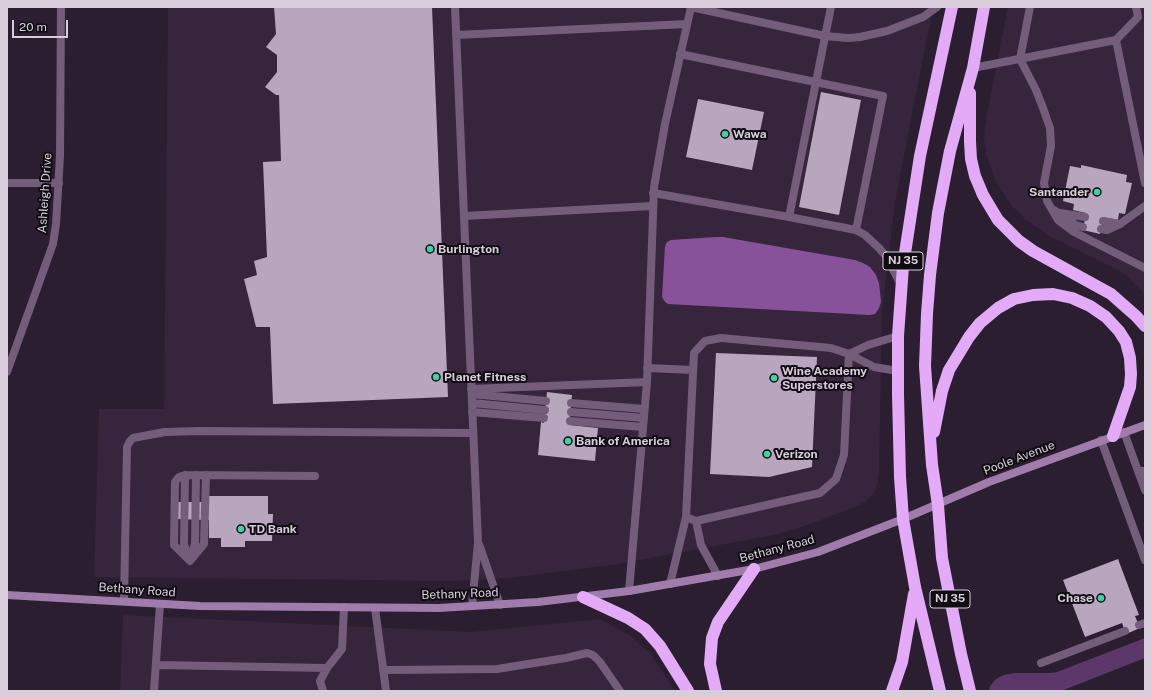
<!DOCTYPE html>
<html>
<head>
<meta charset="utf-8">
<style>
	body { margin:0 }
	#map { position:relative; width:1152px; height:698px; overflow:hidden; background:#2b1e30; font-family:"Public Sans",sans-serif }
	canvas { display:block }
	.frame { position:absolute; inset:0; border:8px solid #d7ceda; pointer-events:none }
	.scale { position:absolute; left:12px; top:20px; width:56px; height:18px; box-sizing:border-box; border:2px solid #d7ceda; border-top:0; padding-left:5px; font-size:12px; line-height:14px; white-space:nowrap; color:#d7ceda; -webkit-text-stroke:3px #110b13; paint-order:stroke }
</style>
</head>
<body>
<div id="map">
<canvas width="1152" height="698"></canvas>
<div class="frame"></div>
<div class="scale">20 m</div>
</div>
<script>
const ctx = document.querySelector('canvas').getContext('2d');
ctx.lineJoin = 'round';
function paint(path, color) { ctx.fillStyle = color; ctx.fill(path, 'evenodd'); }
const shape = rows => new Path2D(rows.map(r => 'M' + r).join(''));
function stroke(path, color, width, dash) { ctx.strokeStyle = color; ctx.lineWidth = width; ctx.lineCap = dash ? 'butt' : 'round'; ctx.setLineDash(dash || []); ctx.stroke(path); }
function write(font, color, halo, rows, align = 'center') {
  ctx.font = font + ' "Public Sans",sans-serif'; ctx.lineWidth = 4; ctx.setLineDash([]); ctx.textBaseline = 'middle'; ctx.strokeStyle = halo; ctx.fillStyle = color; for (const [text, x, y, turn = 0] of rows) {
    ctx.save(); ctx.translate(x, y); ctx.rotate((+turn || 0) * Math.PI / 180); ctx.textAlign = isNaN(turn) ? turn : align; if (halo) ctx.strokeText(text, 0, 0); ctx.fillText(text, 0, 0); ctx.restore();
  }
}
paint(shape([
	[168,7,933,7,895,202,882,312,879,474,877,486,873,494,865,502,855,507,805,526,774,535,618,564,509,578,451,581,94,577,99,409,164,409],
	[1008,7,1145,7,1145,294,1128,277,1118,270,1051,237,1025,219,1012,206,995,180,986,153,984,140,985,125],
	[123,615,471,632,600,619,628,634,651,654,675,691,120,691]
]), '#36253c');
paint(shape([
	[1145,638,1145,658,1061,691,989,691,990,686,996,679,1004,675,1015,673,1050,673,1057,672]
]), '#5c3769');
paint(shape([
	[716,237,723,237,855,260,863,263,870,267,876,275,879,283,881,302,879,308,875,314,870,315,668,304,665,302,662,297,665,246,667,242,671,240]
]), '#875299');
paint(shape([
	[274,7,432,7,448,397,273,404,270,327,256,327,244,279,257,275,254,261,267,257,263,162,281,161,279,95,276,95,265,87,277,72,277,55,266,47,276,34],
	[821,92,861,100,839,215,799,207],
	[698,99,764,112,752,170,686,157],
	[1081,165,1127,175,1126,182,1132,183,1125,214,1119,213,1118,220,1103,217,1100,234,1083,230,1086,213,1073,210,1074,204,1063,201,1070,166,1081,168],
	[716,353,817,357,812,467,769,477,710,474],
	[547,392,572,395,569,425,598,428,595,461,538,455,541,422,544,423],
	[209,496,268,496,268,514,273,514,272,541,245,541,245,547,221,547,221,538,209,538,209,520,175,519,175,502,209,502],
	[1118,559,1139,615,1135,616,1140,628,1126,634,1122,623,1085,637,1063,580]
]), '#b7a6bd');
stroke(shape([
	[455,7,478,542,472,606],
	[691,7,825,36,848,38,860,37,887,31,923,17,937,7],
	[1030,7,1020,59,1036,90,1043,108,1050,128,1051,146,1044,183,1047,201,1058,220,1074,232,1145,268],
	[1136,7,1138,17,1116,40,1145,183],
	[456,35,687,24],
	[680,54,883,96,856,230],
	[973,68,1116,40],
	[653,193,789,217,856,230,865,235,879,248,886,256,901,285],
	[1054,210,1076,225,1083,227],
	[1060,213,1085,217],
	[464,216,652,206],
	[789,217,831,7],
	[1103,221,1120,224],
	[1101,229,1107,230,1120,224,1145,206],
	[849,354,844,455,836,479,820,493,696,521,686,517,694,353,705,341,721,338,831,348,849,354,874,367,898,371],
	[849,354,868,345,898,336],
	[647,368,693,370],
	[471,389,647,382],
	[472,394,546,401],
	[472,403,545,410],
	[571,403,644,409],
	[472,412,544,418],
	[571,412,644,418],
	[570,421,643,427],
	[1124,432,1138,471,1145,471],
	[1101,440,1145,560],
	[1138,471,1145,490],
	[185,475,184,544,189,559],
	[696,521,701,545,718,576],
	[479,544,500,605],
	[191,557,195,544,196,475],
	[190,561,174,545,175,482,179,477,185,475,315,476],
	[190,561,204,544,206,475],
	[670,584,686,517],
	[629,591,647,382,654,187,665,124,691,7],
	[124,601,127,447,130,441,133,438,165,432,198,431,473,433],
	[375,608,386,691],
	[1139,625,1145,623],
	[1041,663,1125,631],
	[156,665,327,668],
	[384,670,497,669,566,658,587,653,593,655,600,662,620,691],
	[154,691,160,604],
	[323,691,320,681,327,668,342,649,344,607]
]), '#735d7b', 8);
stroke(shape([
	[7,183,59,183],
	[7,372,53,244,56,224,60,156,61,7]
]), '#735d7b', 8);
stroke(shape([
	[7,595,200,606,439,608,538,602,629,591,754,569,818,552,903,519,989,482,1145,425]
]), '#a07cad', 8);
stroke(shape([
	[970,93,970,141,971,159,975,176,983,195,998,220,1019,241,1033,251,1111,294,1136,316,1145,326],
	[934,432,942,391,949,370,969,337,980,323,998,308,1014,299,1033,295,1053,294,1072,298,1090,306,1106,317,1119,331,1126,342,1130,358,1131,374,1130,387,1113,436],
	[583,597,628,618,645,629,660,646,688,691],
	[716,691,710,664,712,638,718,622,754,569],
	[892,691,902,662,914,594],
	[940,691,915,587,903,519,900,477,898,394,898,336,903,266,920,156,952,7],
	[970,691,961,654,942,558,938,505,932,465,925,366,927,314,930,275,938,213,950,151,973,68,984,7]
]), '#e2aaf7', 12);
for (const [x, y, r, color] of [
	[725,134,4,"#3dd4a3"],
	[1097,192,4,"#3dd4a3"],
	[430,249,4,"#3dd4a3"],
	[436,377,4,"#3dd4a3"],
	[774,378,4,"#3dd4a3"],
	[568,441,4,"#3dd4a3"],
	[767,454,4,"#3dd4a3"],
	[241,529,4,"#3dd4a3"],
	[1101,598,4,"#3dd4a3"]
]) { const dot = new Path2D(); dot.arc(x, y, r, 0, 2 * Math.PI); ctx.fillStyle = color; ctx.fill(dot); stroke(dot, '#110b13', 1.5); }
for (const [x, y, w] of [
	[903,261,40],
	[950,599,40]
]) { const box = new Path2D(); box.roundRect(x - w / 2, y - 9, w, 18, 3); ctx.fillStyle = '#110b13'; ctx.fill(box); stroke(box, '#d7ceda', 1); }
write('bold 11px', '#d7ceda', null, [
	["NJ 35",903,261],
	["NJ 35",950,599]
]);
write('bold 12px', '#d7ceda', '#110b13', [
	["Wawa",733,134],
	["Santander",1089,192,"right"],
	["Burlington",438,249],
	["Wine Academy",782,371],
	["Superstores",782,385],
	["Planet Fitness",444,377],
	["Bank of America",576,441],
	["Verizon",775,454],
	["TD Bank",249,529],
	["Chase",1093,598,"right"]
], 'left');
write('12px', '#d7ceda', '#110b13', [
	["Ashleigh Drive",45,193,-86],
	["Poole Avenue",1019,458,-21],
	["Bethany Road",777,549,-15],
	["Bethany Road",137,590,4],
	["Bethany Road",460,594,-2]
]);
</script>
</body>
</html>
